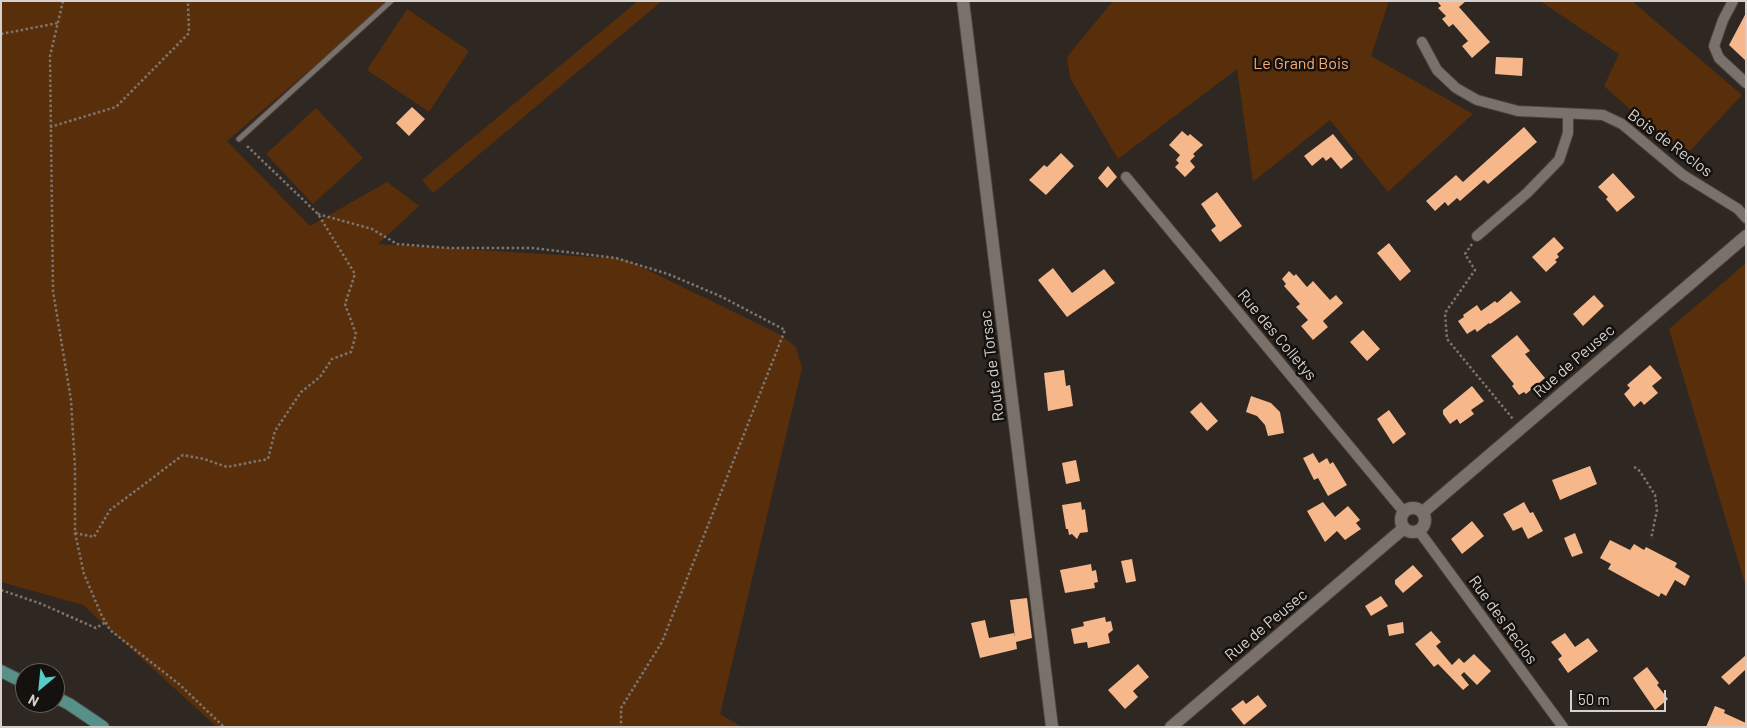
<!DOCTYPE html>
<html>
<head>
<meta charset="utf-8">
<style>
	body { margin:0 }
	#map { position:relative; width:1747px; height:728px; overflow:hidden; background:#2f2721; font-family:Barlow,sans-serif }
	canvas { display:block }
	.frame { position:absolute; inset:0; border:2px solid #d6d1cd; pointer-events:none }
	.north { position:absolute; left:15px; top:663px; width:50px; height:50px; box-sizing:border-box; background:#14110e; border:1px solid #625e5a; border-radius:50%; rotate:208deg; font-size:14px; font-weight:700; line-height:20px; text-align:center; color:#d6d1cd }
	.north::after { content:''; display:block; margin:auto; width:18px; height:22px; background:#54cdc6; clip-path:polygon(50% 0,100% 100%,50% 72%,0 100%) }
	.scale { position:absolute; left:1570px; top:690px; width:96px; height:22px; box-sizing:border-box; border:2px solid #d6d1cd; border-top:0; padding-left:6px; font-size:15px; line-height:18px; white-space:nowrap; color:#d6d1cd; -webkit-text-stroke:4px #14110e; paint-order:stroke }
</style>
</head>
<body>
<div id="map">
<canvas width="1747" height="728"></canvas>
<div class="frame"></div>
<div class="north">N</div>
<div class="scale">50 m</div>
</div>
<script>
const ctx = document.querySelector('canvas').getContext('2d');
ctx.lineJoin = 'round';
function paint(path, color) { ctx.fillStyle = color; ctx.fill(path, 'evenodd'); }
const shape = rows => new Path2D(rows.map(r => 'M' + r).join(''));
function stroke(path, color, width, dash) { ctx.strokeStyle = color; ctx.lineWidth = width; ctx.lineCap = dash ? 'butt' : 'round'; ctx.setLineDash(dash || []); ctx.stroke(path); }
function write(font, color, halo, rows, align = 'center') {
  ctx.font = font + ' Barlow,sans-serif'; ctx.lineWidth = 5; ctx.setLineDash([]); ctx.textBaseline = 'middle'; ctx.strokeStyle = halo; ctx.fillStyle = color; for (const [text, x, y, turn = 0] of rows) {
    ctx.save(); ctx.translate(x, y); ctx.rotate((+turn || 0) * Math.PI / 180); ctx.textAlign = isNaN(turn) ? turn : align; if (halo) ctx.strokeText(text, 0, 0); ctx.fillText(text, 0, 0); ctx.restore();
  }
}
paint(shape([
	[1,1,390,1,227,141,310,226,387,182,419,206,378,244,625,259,779,334,796,347,802,368,720,714,742,727,217,727,83,605,1,582],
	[638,1,662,1,433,193,422,180],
	[1113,1,1389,1,1371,56,1473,114,1388,192,1330,120,1253,182,1237,69,1118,159,1070,78,1067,57],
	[1540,1,1632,1,1742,95,1684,157,1604,86,1619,54],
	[407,9,469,51,429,112,367,70],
	[316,108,363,158,313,204,266,154],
	[1746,263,1746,587,1669,329]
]), '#592f0b');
paint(shape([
	[1437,1,1466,1,1459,7,1490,42,1472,58,1462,46,1468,41,1453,24,1449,27,1442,19,1446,16,1438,8,1441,6],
	[1746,13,1746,61,1729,45],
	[1496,57,1523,58,1522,76,1495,74],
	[412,107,425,119,409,136,396,123],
	[1524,127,1537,142,1488,184,1484,180,1460,201,1457,198,1448,206,1445,202,1435,211,1426,201,1456,175,1463,182],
	[1182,131,1188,136,1190,134,1203,145,1193,154,1195,156,1190,161,1195,167,1185,177,1175,167,1179,163,1176,160,1180,155,1169,145],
	[1333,134,1353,159,1341,169,1331,157,1326,161,1323,157,1312,166,1304,156],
	[1061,153,1074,166,1046,195,1029,180,1044,165,1047,167],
	[1108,166,1117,177,1107,188,1098,178],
	[1613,173,1635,197,1617,212,1606,199,1608,197,1598,187],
	[1217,192,1242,226,1220,242,1211,230,1216,226,1201,204],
	[1554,237,1564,248,1557,254,1559,257,1555,260,1557,262,1546,272,1532,257],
	[1389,243,1411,271,1400,281,1377,253],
	[1053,268,1072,293,1104,269,1115,283,1067,317,1038,280],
	[1289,271,1294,276,1296,274,1307,287,1313,281,1330,300,1336,295,1343,303,1323,321,1328,327,1313,340,1301,326,1308,320,1296,307,1300,304,1284,286,1286,284,1282,279],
	[1511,291,1521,302,1490,324,1489,323,1477,332,1475,329,1467,334,1458,321,1464,317,1463,315,1477,305,1481,311,1495,301,1497,303],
	[1594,295,1604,306,1583,326,1573,314],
	[1363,330,1380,349,1367,361,1350,342],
	[1517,335,1530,351,1525,354,1545,378,1526,394,1524,392,1519,395,1512,386,1514,384,1491,356],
	[1650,365,1662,378,1652,386,1658,393,1644,405,1641,401,1634,407,1624,394,1630,388,1627,385],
	[1064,370,1066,386,1070,385,1073,406,1048,411,1044,373],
	[1472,386,1484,401,1471,410,1474,414,1460,424,1457,419,1450,424,1443,414,1443,410],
	[1251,396,1271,403,1280,412,1284,433,1268,436,1265,425,1257,416,1246,412],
	[1201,402,1218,421,1207,431,1190,412],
	[1389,410,1406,434,1393,444,1377,419],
	[1313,453,1319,463,1327,458,1330,464,1333,462,1347,485,1328,496,1318,478,1314,480,1303,458],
	[1076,460,1080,481,1066,484,1062,463],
	[1590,466,1597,484,1560,500,1552,480],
	[1081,502,1082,510,1085,509,1088,532,1080,533,1077,539,1072,534,1069,535,1068,529,1066,529,1062,505],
	[1323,502,1335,517,1348,506,1360,520,1356,523,1361,529,1345,540,1337,531,1325,542,1307,511],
	[1524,502,1530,513,1533,512,1543,531,1528,539,1522,527,1513,531,1503,514],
	[1472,521,1484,536,1462,554,1451,539],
	[1575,533,1583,553,1572,557,1564,538],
	[1610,540,1630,550,1634,544,1644,550,1646,547,1677,563,1675,567,1690,576,1685,586,1675,580,1666,596,1661,593,1659,597,1608,569,1611,564,1600,558],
	[1132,559,1136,581,1126,583,1121,561],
	[1091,564,1092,571,1096,570,1098,582,1094,583,1095,588,1065,593,1060,570],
	[1413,565,1423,576,1403,593,1395,584,1395,580],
	[1381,596,1388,606,1371,616,1365,606],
	[1027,598,1032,638,1016,642,1017,649,980,658,971,623,985,620,989,638,1014,633,1015,637,1010,600],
	[1105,617,1106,622,1111,621,1113,630,1108,634,1110,643,1088,648,1087,642,1074,644,1071,629,1084,626,1083,622],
	[1403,622,1404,633,1389,636,1387,625],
	[1431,631,1441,642,1436,646,1452,665,1459,658,1464,663,1474,654,1491,671,1477,685,1464,672,1461,675,1469,685,1463,690,1438,664,1434,667,1415,644],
	[1565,633,1575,647,1588,638,1598,651,1568,673,1558,659,1562,656,1551,642],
	[1746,655,1746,669,1729,685,1721,677],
	[1138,664,1149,677,1133,691,1138,697,1125,709,1108,690],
	[1647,667,1659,683,1657,685,1668,699,1655,710,1633,678],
	[1258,695,1267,706,1244,725,1231,709,1243,700,1246,704],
	[1715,706,1725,710,1724,713,1746,723,1746,727,1706,727]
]), '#f6b78b');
const service = shape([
	[239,139,391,1]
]);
const minor = shape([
	[1733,1,1723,20,1714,46,1719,58,1746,83],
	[1422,42,1437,70,1456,88,1477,100,1518,111,1603,115,1622,124,1683,175,1738,209,1746,218],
	[1126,177,1404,512],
	[1477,236,1527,193,1559,160,1568,133,1568,114],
	[1419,531,1563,727]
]);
const tertiary = shape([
	[963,1,1052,727],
	'1401 520a12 12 0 1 1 24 0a12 12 0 1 1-24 0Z',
	[1423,512,1746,236],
	[1171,727,1404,528]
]);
const primary = shape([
	[1,671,25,683],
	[55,697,69,704,103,727]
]);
stroke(service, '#49423d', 7);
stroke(minor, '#49423d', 12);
stroke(tertiary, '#49423d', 14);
stroke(primary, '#49423d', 14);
stroke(shape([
	[63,1,50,56,53,291,71,400,75,467,75,533,84,574,101,614,110,630,179,684,224,727],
	[1,34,58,23],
	[50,127,116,107,189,33,188,3,190,1],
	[318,214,372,229,397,244,449,248,533,248,616,258,668,274,720,296,785,330,662,642,621,708,621,727],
	[1472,244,1465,254,1475,270,1445,313,1447,339,1513,419],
	[1634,467,1638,469,1643,476,1655,495,1657,510,1651,539],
	[75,533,94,537,110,510,183,455,204,459,227,467,268,459,275,431,301,392,320,377,332,359,351,352,356,334,345,304,355,274,318,214,246,145],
	[1,590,39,603,96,628,106,622]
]), '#7c7570', 2.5, [2.5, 2.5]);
stroke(service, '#7b716b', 5);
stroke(minor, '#7b716b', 10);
stroke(tertiary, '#7b716b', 12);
stroke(primary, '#578f89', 12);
write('16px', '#faac72', '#14110e', [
	["Le Grand Bois",1301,64]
]);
write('16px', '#d6d1cd', '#14110e', [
	["Bois de Reclos",1670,143,37],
	["Rue des Colletys",1277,335,50],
	["Rue de Peusec",1574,361,-41],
	["Route de Torsac",992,366,-97],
	["Rue des Reclos",1503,620,54],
	["Rue de Peusec",1266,625,-40]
]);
</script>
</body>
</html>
